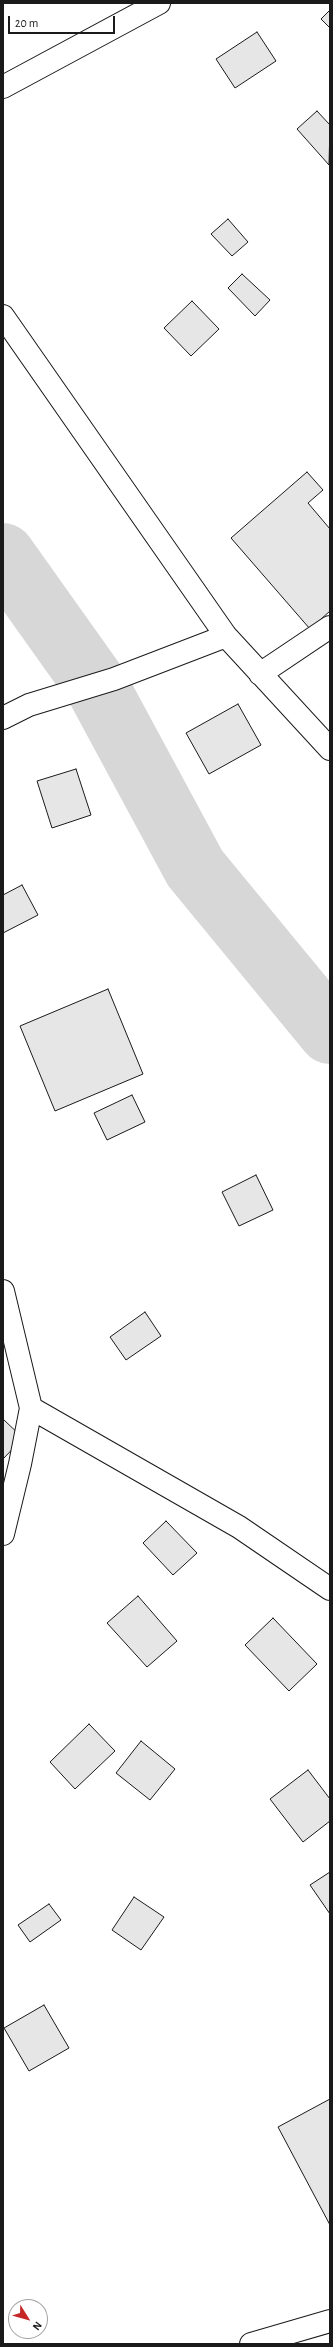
<!DOCTYPE html>
<html>
<head>
<meta charset="utf-8">
<style>
	body { margin:0 }
	#map { position:relative; width:333px; height:2347px; overflow:hidden; background:#fff; font-family:"Alegreya Sans",sans-serif }
	canvas { display:block }
	.frame { position:absolute; inset:0; border:4px solid #1a1a1a; pointer-events:none }
	.north { position:absolute; left:8px; top:2299px; width:40px; height:40px; box-sizing:border-box; background:#fff; border:1px solid #a3a3a3; border-radius:50%; rotate:127deg; font-size:11px; font-weight:700; line-height:16px; text-align:center; color:#1a1a1a }
	.north::after { content:''; display:block; margin:auto; width:14px; height:18px; background:#c62828; clip-path:polygon(50% 0,100% 100%,50% 72%,0 100%) }
	.scale { position:absolute; left:8px; top:16px; width:107px; height:18px; box-sizing:border-box; border:2px solid #1a1a1a; border-top:0; padding-left:5px; font-size:12px; line-height:14px; white-space:nowrap; color:#1a1a1a; -webkit-text-stroke:3px #fff; paint-order:stroke }
</style>
</head>
<body>
<div id="map">
<canvas width="333" height="2347"></canvas>
<div class="frame"></div>
<div class="north">N</div>
<div class="scale">20 m</div>
</div>
<script>
const ctx = document.querySelector('canvas').getContext('2d');
ctx.lineJoin = 'round';
const shape = rows => new Path2D(rows.map(r => 'M' + r).join(''));
function stroke(path, color, width, dash) { ctx.strokeStyle = color; ctx.lineWidth = width; ctx.lineCap = dash ? 'butt' : 'round'; ctx.setLineDash(dash || []); ctx.stroke(path); }
function paint(path, color) { ctx.fillStyle = color; ctx.fill(path, 'evenodd'); }
stroke(shape([
	[3,555,99,690,195,868,330,1032]
]), '#d7d7d7', 64);
const building = shape([
	[330,10,330,28,321,19,330,10],
	[257,32,276,61,235,88,216,59,257,32],
	[317,111,330,125,329,165,297,129,317,111],
	[228,219,248,242,232,256,211,234,228,219],
	[242,274,270,300,255,316,228,288,242,274],
	[192,301,219,329,191,356,164,328,192,301],
	[307,472,323,490,308,503,330,529,330,611,310,629,231,538,307,472],
	[238,704,261,745,209,774,186,733,238,704],
	[76,769,91,815,52,828,37,781,76,769],
	[22,885,38,915,3,933,3,895,22,885],
	[108,989,143,1074,55,1111,20,1026,108,989],
	[132,1095,145,1122,107,1140,94,1113,132,1095],
	[256,1175,273,1210,239,1226,222,1192,256,1175],
	[145,1312,161,1336,126,1360,110,1337,145,1312],
	[3,1419,23,1438,3,1459,3,1419],
	[166,1521,197,1553,173,1575,143,1543,166,1521],
	[138,1596,177,1641,147,1667,107,1623,138,1596],
	[273,1618,317,1664,289,1691,245,1645,273,1618],
	[89,1724,115,1751,75,1789,50,1762,89,1724],
	[141,1741,175,1769,150,1800,116,1773,141,1741],
	[308,1770,330,1799,330,1821,303,1842,270,1799,308,1770],
	[330,1872,330,1914,310,1885,330,1872],
	[134,1897,164,1917,141,1950,112,1930,134,1897],
	[49,1904,61,1920,30,1942,18,1925,49,1904],
	[44,2005,69,2048,29,2071,4,2028,44,2005],
	[330,2099,330,2225,278,2127,330,2099]
]);
paint(building, '#e6e6e6');
stroke(building, '#1a1a1a', 1);
const minor = shape([
	[3,87,159,3],
	[3,316,226,636,330,749],
	[260,674,330,627],
	[3,718,29,705,114,679,226,636],
	[3,1291,31,1408,20,1464,3,1534],
	[31,1408,239,1527,330,1589],
	[251,2344,330,2321]
]);
stroke(minor, '#1a1a1a', 24);
stroke(minor, '#fff', 22);
</script>
</body>
</html>
